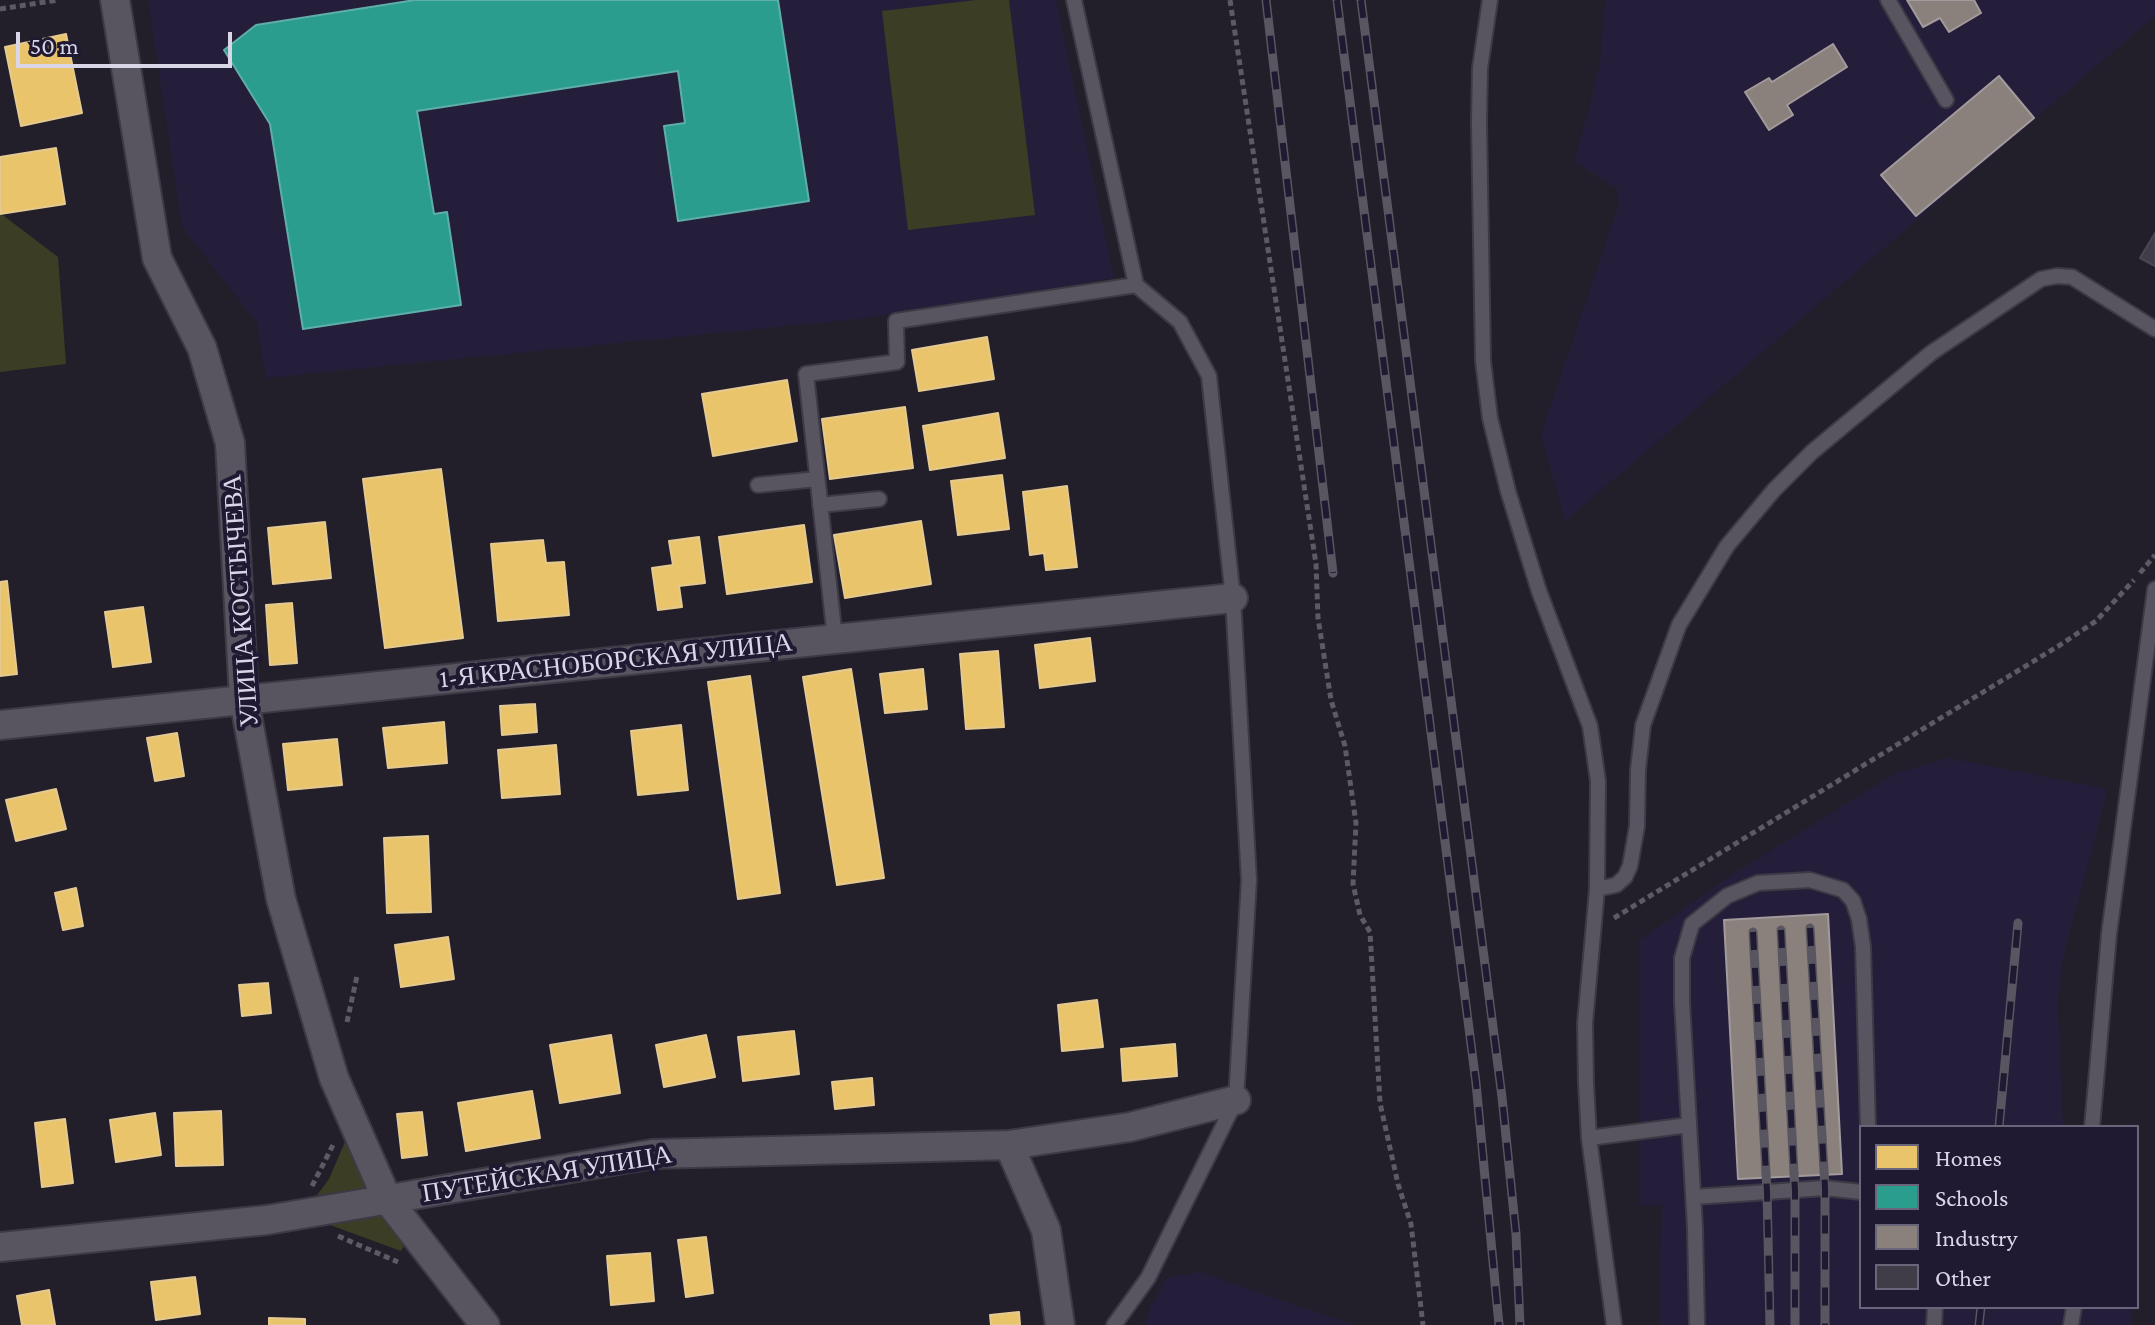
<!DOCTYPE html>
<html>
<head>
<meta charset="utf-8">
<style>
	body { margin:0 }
	#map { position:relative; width:2155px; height:1325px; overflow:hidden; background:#221f2b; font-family:"Crimson Pro",serif }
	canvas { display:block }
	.legend { position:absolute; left:1859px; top:1125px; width:280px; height:184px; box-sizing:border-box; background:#1f1931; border:2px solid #69657a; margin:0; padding:10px 14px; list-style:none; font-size:24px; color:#d9d6e7 }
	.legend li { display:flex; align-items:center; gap:16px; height:40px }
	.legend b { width:40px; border:2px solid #69657a }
	.scale { position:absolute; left:16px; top:32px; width:216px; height:36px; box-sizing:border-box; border:4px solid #d9d6e7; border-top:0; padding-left:10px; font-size:24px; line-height:28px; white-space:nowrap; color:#d9d6e7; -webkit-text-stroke:6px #1f1931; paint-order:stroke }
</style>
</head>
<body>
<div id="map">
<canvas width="2155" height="1325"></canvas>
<ul class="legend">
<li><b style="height:22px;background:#e9c46a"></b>Homes</li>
<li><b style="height:22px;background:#2a9d8f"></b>Schools</li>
<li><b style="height:22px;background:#8a817c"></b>Industry</li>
<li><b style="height:22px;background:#403d49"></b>Other</li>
</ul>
<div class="scale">50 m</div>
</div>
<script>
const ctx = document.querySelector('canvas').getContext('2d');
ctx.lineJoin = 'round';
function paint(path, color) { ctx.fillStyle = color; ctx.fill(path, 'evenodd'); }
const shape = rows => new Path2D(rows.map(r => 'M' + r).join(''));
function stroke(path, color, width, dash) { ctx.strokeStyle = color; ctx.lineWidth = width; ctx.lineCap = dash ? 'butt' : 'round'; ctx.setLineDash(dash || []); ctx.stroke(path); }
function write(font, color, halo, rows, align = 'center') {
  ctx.font = font + ' "Crimson Pro",serif'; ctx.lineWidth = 8; ctx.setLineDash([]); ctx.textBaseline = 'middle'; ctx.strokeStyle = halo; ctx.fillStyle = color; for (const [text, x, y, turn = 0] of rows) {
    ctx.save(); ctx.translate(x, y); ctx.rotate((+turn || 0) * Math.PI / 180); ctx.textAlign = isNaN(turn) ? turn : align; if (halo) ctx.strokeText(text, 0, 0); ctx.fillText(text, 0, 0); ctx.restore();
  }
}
paint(shape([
	[148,0,1056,0,1114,278,868,318,266,378,257,323,182,227],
	[1605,0,2155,0,2155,16,1565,521,1541,434,1619,204,1617,189,1575,162,1600,63],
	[1949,758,2108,789,2062,962,2058,1003,2063,1127,1861,1127,1861,1307,2133,1307,2131,1325,1660,1325,1661,1205,1639,1206,1640,940,1731,875,1896,773],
	[1200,1272,1284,1301,1354,1325,1145,1325,1150,1308,1166,1278]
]), '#251e3a');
paint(shape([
	[976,0,1009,0,1035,215,908,230,882,11],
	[0,213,58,257,66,364,0,372],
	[345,1142,374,1192,309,1206,329,1179],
	[384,1212,407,1241,401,1251,330,1225,339,1217]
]), '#3b3e24');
const homes = shape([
	[66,34,82,113,21,126,5,47,66,34],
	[56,148,65,204,0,214,0,157,56,148],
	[987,337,994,379,919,391,912,350,987,337],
	[787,380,797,441,713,456,702,394,787,380],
	[905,407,913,468,830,479,822,419,905,407],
	[998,413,1005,458,930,470,923,426,998,413],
	[441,469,463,638,385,648,363,479,441,469],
	[1002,475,1009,529,958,535,951,481,1002,475],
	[1067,486,1077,567,1046,570,1044,553,1030,555,1023,492,1067,486],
	[921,521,931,584,845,598,834,535,921,521],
	[325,522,331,578,273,584,268,528,325,522],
	[804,525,812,582,727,594,719,537,804,525],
	[699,537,705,583,679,586,682,607,658,610,652,568,673,565,669,541,699,537],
	[543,540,546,563,564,562,569,615,498,621,491,544,543,540],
	[7,581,17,674,0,676,0,582,7,581],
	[292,603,297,663,270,665,266,605,292,603],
	[143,607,151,662,113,667,105,612,143,607],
	[1090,638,1095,681,1040,688,1035,645,1090,638],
	[998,651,1004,727,966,729,960,654,998,651],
	[851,669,884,878,837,885,803,677,851,669],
	[923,669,927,709,885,713,880,674,923,669],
	[750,676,780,893,738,899,708,682,750,676],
	[535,704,537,732,502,735,500,706,535,704],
	[444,722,447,763,388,768,383,728,444,722],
	[681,725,688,790,638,795,631,731,681,725],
	[177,733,184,776,155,781,147,738,177,733],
	[337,739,342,785,288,790,283,744,337,739],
	[556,745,560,794,502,798,498,750,556,745],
	[56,789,66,829,16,841,6,800,56,789],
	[428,836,431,912,387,913,384,838,428,836],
	[76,888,83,926,63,930,55,893,76,888],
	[448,937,454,979,401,987,395,945,448,937],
	[268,983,271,1013,242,1016,239,985,268,983],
	[1097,1000,1103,1047,1062,1051,1058,1005,1097,1000],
	[794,1031,799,1074,743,1081,738,1037,794,1031],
	[611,1035,620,1093,560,1103,550,1045,611,1035],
	[706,1035,715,1077,664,1087,656,1045,706,1035],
	[1175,1044,1177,1076,1123,1081,1121,1049,1175,1044],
	[872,1078,874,1105,835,1109,832,1082,872,1078],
	[532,1091,540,1138,466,1151,458,1103,532,1091],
	[221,1111,223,1165,176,1166,174,1113,221,1111],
	[422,1112,427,1155,402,1158,397,1114,422,1112],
	[155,1113,161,1155,116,1162,110,1120,155,1113],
	[65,1119,73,1183,42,1187,35,1123,65,1119],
	[706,1237,713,1293,686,1297,678,1240,706,1237],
	[650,1253,654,1301,611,1305,607,1256,650,1253],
	[195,1277,200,1314,156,1320,151,1282,195,1277],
	[49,1290,55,1325,22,1325,17,1296,49,1290],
	[1019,1312,1020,1325,991,1325,990,1315,1019,1312],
	[269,1318,305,1319,305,1325,269,1325,269,1318]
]);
paint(homes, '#e9c46a');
stroke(homes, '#e4c990', 2);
const schools = shape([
	[415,0,778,0,809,201,678,221,664,126,685,123,678,71,417,111,434,214,447,212,461,305,303,329,270,124,224,50,256,25,415,0]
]);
paint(schools, '#2a9d8f');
stroke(schools, '#5eaea9', 2);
const industry = shape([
	[1907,0,1974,0,1981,13,1949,32,1940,18,1923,27,1907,0],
	[1833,44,1847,67,1787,105,1793,115,1769,130,1745,92,1769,78,1772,82,1833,44],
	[1999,76,2034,118,1916,216,1881,175,1999,76],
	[1828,914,1842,1174,1738,1179,1724,920,1828,914]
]);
paint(industry, '#8a817c');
stroke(industry, '#a29a9c', 2);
const building = shape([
	[2155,233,2155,266,2140,258,2155,233]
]);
paint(building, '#403d49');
stroke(building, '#4a4752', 2);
const service = shape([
	[1074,0,1136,285,1180,322,1209,376,1233,598,1249,880,1236,1100,1148,1278,1114,1325],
	[1490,0,1480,68,1479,121,1483,361,1490,418,1508,491,1539,591,1590,726,1598,781,1597,889,1585,1023,1586,1084,1589,1138,1614,1325],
	[1888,0,1946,100],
	[758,485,817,479],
	[820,505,879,499],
	[835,639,806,374,897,362,896,321,1136,285],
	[1597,889,1616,885,1625,877,1630,866,1637,826,1638,770,1643,725,1679,625,1727,546,1774,490,1812,452,1931,353,2041,279,2057,276,2072,277,2155,329],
	[2092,1127,2109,934,2155,589],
	[1589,1138,1689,1125],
	[1694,1197,1825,1188,1861,1192],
	[1697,1325,1695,1228,1682,1002,1682,958,1692,924,1727,896,1758,883,1810,880,1843,890,1853,901,1859,919,1863,947,1868,1127],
	[1934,1325,1935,1307],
	[2071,1325,2074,1307]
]);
const minor = shape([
	[115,0,157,258,202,348,230,443,244,699,281,899,334,1078,387,1199,485,1325],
	[0,725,1233,598],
	[1009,1145,1046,1230,1060,1325],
	[0,1247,267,1220,653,1154,1009,1145,1130,1127,1236,1100]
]);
stroke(service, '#3d3a45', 18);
stroke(minor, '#3d3a45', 32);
stroke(shape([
	[1230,0,1316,564,1318,618,1331,700,1345,746,1356,823,1353,884,1360,915,1370,932,1380,1103,1398,1184,1411,1224,1423,1325],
	[0,9,58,0],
	[2140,573,2155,555],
	[1614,918,2060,645,2096,621,2134,580],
	[347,1022,357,976],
	[312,1186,333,1145],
	[338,1236,398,1262]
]), '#5d5a64', 5, [6, 4]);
stroke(service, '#585560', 14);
stroke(minor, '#585560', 28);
const rail = shape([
	[1266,0,1333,573],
	[1337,0,1476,1083,1499,1325],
	[1361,0,1502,1097,1516,1234,1520,1325],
	[1810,928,1825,1188,1825,1325],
	[1781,930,1795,1191,1795,1325],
	[1753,932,1767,1192,1770,1325],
	[1999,1127,2018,923],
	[1979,1325,1981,1307]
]);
stroke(rail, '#595661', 9);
stroke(rail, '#1f1931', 6, [18]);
write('26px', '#d9d6e7', '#1f1931', [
	["УЛИЦА КОСТЫЧЕВА",241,601,-94],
	["1-Я КРАСНОБОРСКАЯ УЛИЦА",616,661,-6],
	["ПУТЕЙСКАЯ УЛИЦА",547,1174,-9]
]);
</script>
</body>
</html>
